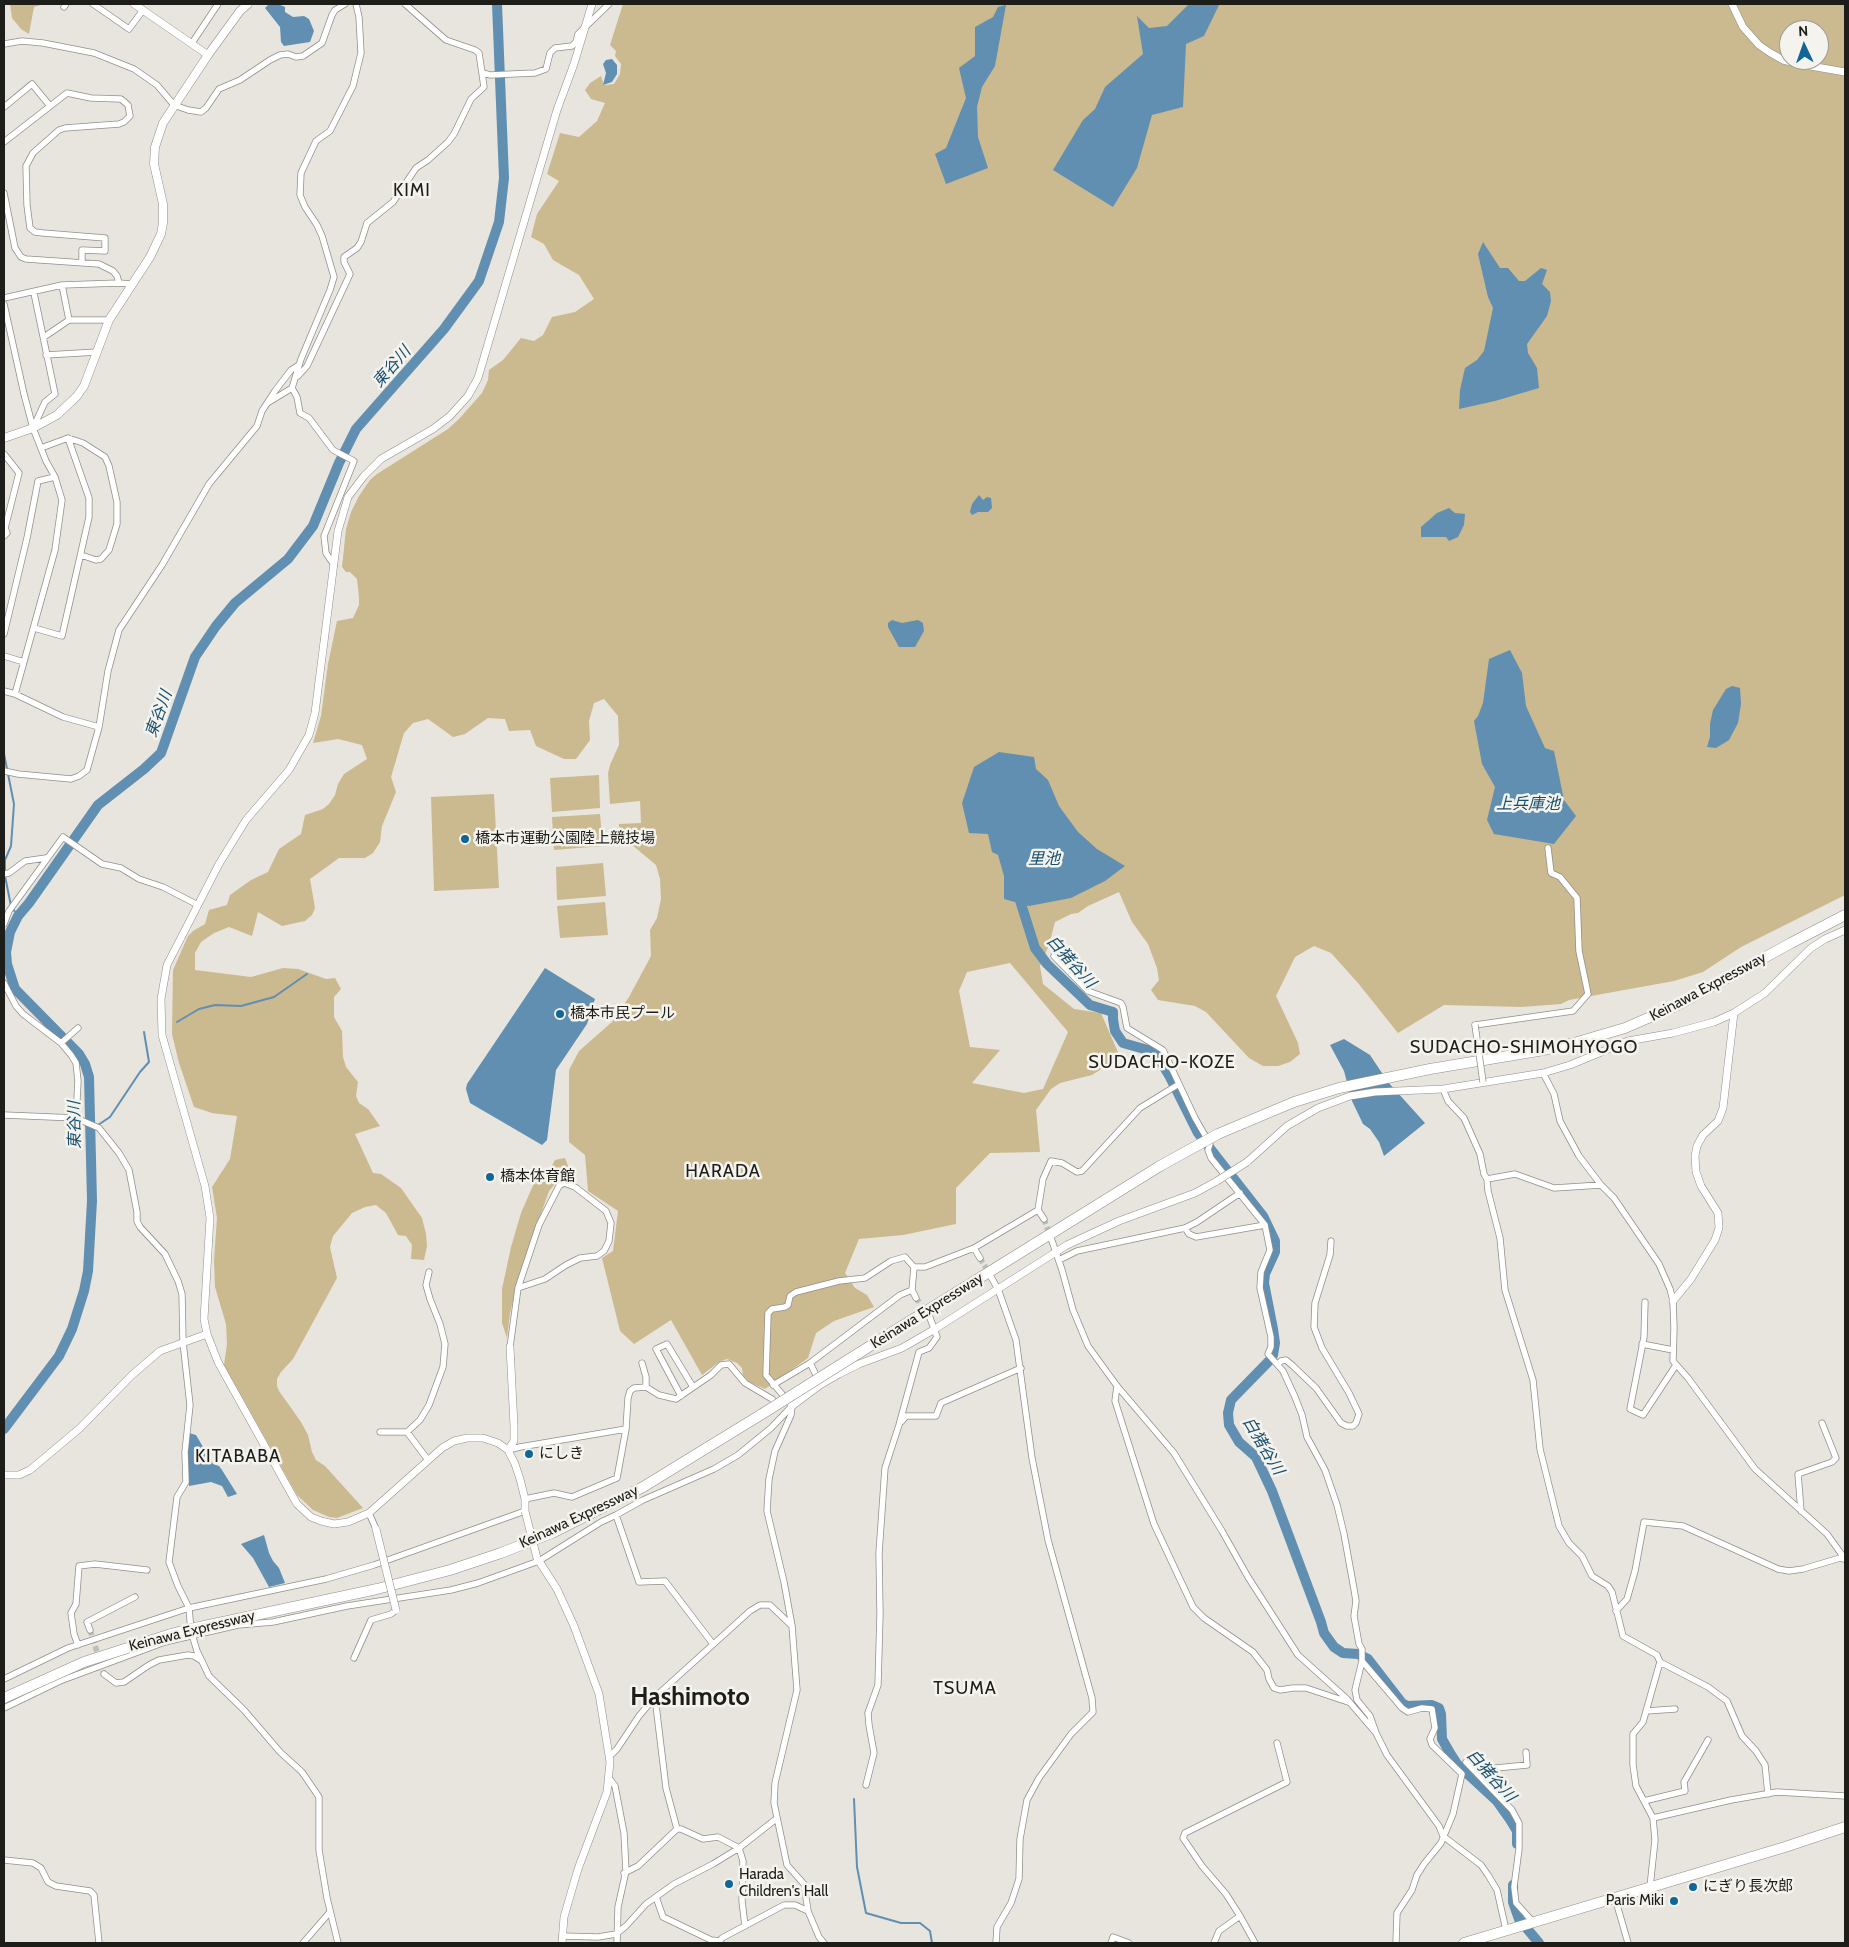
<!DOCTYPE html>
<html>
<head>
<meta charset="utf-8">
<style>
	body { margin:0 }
	#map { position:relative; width:1849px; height:1947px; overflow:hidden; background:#e8e5df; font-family:Cabin,sans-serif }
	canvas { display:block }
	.frame { position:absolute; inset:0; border:5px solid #1d1d1a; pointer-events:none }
	.north { position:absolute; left:1779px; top:20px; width:50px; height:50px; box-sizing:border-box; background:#f5f3ed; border:1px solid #9f9d99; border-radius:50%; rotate:357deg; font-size:14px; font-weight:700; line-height:20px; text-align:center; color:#1d1d1a }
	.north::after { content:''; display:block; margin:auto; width:18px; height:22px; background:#106797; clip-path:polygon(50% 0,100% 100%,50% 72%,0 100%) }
</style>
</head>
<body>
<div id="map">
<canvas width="1849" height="1947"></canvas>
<div class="frame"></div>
<div class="north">N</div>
</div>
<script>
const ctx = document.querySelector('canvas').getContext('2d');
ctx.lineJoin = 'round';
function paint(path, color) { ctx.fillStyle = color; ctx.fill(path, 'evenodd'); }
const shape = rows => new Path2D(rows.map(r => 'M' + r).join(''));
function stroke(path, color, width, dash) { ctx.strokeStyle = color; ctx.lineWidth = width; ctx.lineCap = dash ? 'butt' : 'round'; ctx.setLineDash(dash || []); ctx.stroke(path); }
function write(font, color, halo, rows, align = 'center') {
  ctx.font = font + ' Cabin,"Noto Sans JP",sans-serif'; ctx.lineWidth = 5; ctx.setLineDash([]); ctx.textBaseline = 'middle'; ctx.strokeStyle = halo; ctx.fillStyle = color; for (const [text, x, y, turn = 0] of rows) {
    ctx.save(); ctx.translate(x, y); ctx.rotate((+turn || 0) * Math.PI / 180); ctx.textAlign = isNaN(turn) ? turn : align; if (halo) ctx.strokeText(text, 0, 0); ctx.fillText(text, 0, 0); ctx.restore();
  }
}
paint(shape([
	[10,4,44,4,34,7,29,34,21,29,12,18],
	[623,4,1845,4,1845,895,1741,947,1703,972,1674,981,1569,1000,1561,1004,1521,1007,1444,1005,1398,1033,1358,983,1331,953,1314,946,1295,957,1276,996,1298,1043,1300,1054,1290,1062,1278,1066,1263,1066,1249,1058,1206,1012,1195,1006,1158,1000,1151,990,1159,980,1157,968,1148,944,1132,922,1119,892,1088,906,1078,913,1071,914,1055,922,1049,945,1040,966,1043,984,1074,1009,1101,1013,1120,1057,1092,1075,1060,1083,1051,1089,1036,1110,1040,1152,990,1153,956,1188,956,1224,903,1235,859,1239,845,1273,855,1288,867,1295,874,1307,834,1321,816,1333,808,1358,765,1389,749,1382,743,1375,742,1368,737,1363,727,1359,719,1362,702,1375,671,1320,634,1344,620,1331,602,1258,613,1251,618,1211,588,1191,585,1155,569,1142,569,1070,579,1051,612,1022,629,997,651,956,650,930,657,918,661,899,660,879,656,865,619,834,619,824,641,823,640,801,610,804,608,773,610,765,619,745,618,716,604,699,594,703,589,721,590,740,576,759,564,759,536,746,530,730,509,731,505,719,488,718,465,734,453,737,428,719,413,723,404,733,391,777,396,792,382,826,380,842,373,853,365,858,339,858,310,879,315,908,312,915,305,921,282,926,258,912,252,936,229,927,214,933,201,942,195,953,195,970,251,977,283,968,298,969,326,979,335,978,341,989,334,997,334,1017,342,1031,343,1057,346,1067,358,1082,356,1096,359,1103,368,1109,380,1126,355,1134,373,1173,381,1174,401,1188,422,1218,426,1234,427,1246,424,1260,411,1259,412,1245,406,1236,398,1235,386,1213,376,1205,365,1207,352,1213,333,1236,330,1247,337,1278,293,1359,281,1372,277,1379,277,1386,279,1391,301,1422,308,1435,312,1452,316,1460,325,1466,363,1508,337,1518,329,1517,313,1510,297,1495,224,1365,227,1344,226,1324,215,1287,214,1260,217,1218,212,1187,230,1159,237,1116,212,1113,194,1107,179,1063,172,1034,173,970,188,936,193,931,205,924,209,910,227,905,230,895,251,880,268,872,279,849,301,834,305,815,323,809,329,804,335,795,338,784,344,774,367,759,362,745,338,739,313,743,321,716,328,664,337,621,353,618,359,605,359,598,357,579,350,572,346,572,342,567,346,529,351,512,359,496,370,480,377,474,448,429,459,419,482,393,488,380,489,370,503,360,521,338,534,341,543,335,552,317,575,312,594,299,579,275,553,260,544,244,531,237,537,214,559,181,547,174,560,133,579,137,597,121,605,103,591,99,585,90,590,83,601,76,604,85,614,84,620,74,621,64,615,56,616,51,610,45],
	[1789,30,1819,30,1819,60,1789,60],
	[1010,963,1068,1032,1043,1089,1024,1093,972,1083,1000,1050,970,1047,959,991,967,972],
	[599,775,600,808,552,812,550,778],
	[494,794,499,888,434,891,431,797],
	[600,814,603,846,554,850,552,817],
	[603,863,606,896,557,900,556,867],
	[605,902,608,935,560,938,557,906],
	[565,1158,568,1166,567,1170,549,1191,519,1276,510,1313,507,1338,502,1323,502,1289,511,1247,521,1213,535,1181,542,1183,555,1160]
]), '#cbb98f');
paint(shape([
	[269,4,278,4,285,7,285,12,293,17,304,16,309,19,314,31,310,42,284,46,281,42,280,27,265,8],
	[1189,4,1219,5,1204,36,1186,44,1183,107,1152,115,1137,168,1113,207,1053,170,1083,120,1095,109,1105,87,1143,54,1137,16,1149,28,1167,26],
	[1006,5,995,66,982,87,977,107,978,137,988,168,946,184,935,154,946,148,966,98,959,68,975,56,975,27,993,17,998,7],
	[612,59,617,65,617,74,612,82,603,85,606,73,603,64,606,60],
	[1483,242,1500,268,1508,268,1519,281,1525,281,1541,268,1547,270,1542,284,1550,292,1551,301,1547,316,1527,344,1528,353,1537,368,1539,388,1495,401,1459,409,1460,390,1465,368,1477,360,1484,351,1493,308,1488,297,1478,254],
	[979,495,983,500,987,497,991,498,992,508,988,512,978,512,972,515,970,512,972,504],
	[1449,508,1455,513,1465,514,1464,525,1458,537,1449,541,1446,537,1421,537,1421,527,1437,513],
	[892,620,902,623,918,620,923,623,924,631,915,647,899,647,888,627,888,623],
	[1510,650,1522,673,1526,706,1545,748,1554,751,1564,800,1576,816,1554,844,1494,834,1487,820,1495,787,1482,764,1474,721,1478,716,1483,703,1489,659],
	[1732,686,1740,688,1741,704,1738,723,1729,740,1716,748,1707,747,1710,737,1710,724,1713,710,1726,689],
	[999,752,1034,757,1036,769,1048,780,1059,806,1078,832,1097,849,1125,866,1105,881,1071,898,1029,906,1004,899,1004,876,998,855,992,852,988,834,969,833,962,803,974,767],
	[545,968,595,999,587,1024,556,1070,547,1140,542,1145,470,1103,466,1089,467,1084],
	[1344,1039,1370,1055,1388,1082,1425,1123,1384,1156,1379,1142,1370,1129,1363,1124,1352,1101,1344,1071,1330,1045],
	[189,1433,196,1435,213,1464,219,1466,222,1470,237,1494,228,1497,222,1486,211,1482,189,1486,187,1456],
	[264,1535,269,1553,273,1561,279,1568,285,1583,269,1587,253,1558,241,1544]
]), '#618fb1');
stroke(shape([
	[4,754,14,804,11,846,5,860,5,871],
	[5,876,11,906,18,916],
	[177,1022,199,1009,215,1005,241,1006,274,997,307,974],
	[98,1125,110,1117,140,1072,149,1062,144,1032],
	[854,1799,857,1867,866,1913,901,1923,920,1923,930,1931,932,1943]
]), '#618fb1', 2);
stroke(shape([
	[1017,891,1035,948,1047,964,1090,1005,1113,1012,1113,1019,1115,1031,1123,1043,1155,1052,1170,1077,1198,1133,1263,1216,1275,1241,1275,1252,1265,1274,1264,1283,1273,1329,1275,1343,1273,1355,1270,1360,1231,1400,1228,1413,1229,1425,1239,1442,1256,1457,1272,1491,1321,1622,1324,1633,1334,1647,1343,1653,1358,1654,1368,1659,1402,1703,1407,1706,1432,1705,1439,1708,1441,1714,1442,1739,1450,1753,1457,1764,1497,1801,1509,1818,1517,1831,1517,1844],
	[4,1429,59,1356,72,1329,84,1291,88,1271,92,1201,89,1077,85,1064,79,1054,15,989,7,964,6,952,10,932,18,916,29,903,98,805,144,769,161,753,195,657,216,626,235,603,288,559,313,526,339,463,356,429,444,329,479,281,499,222,504,178,497,4],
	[1513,1885,1513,1902,1519,1919,1539,1943]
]), '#618fb1', 10);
stroke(shape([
	[1044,1219,1050,1236],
	[980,1258,989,1273],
	[916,1298,927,1313],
	[90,1630,104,1674]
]), '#bfbdb8', 5.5, [5.5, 3]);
const minor = shape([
	[93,4,129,29,143,10],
	[64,7,66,4],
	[192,43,218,4],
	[4,44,22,41,43,43,94,53,134,69,157,85,174,105,188,110,201,112,206,108,219,89,240,80,270,60,280,55,288,54,296,57,303,56,322,43,332,15,335,10,345,4],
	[484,73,490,75,535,73,546,69,550,53,555,48,572,46,576,42,578,34,609,4],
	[4,107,32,84,50,106],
	[4,142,67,93,91,98,121,99,128,105,130,116,124,122,119,124,65,128,59,130,33,153,26,166,27,205,30,228,35,232,43,233,105,238,105,251,82,250,82,262],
	[4,193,15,248,21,257,26,259,99,264,113,271,117,276,119,283],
	[62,285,69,320],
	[4,298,62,285,119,283,131,284],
	[4,304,24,394,33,428,46,461,55,477,62,500,55,550,15,694],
	[44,337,69,320,109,320],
	[46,355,97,352],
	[298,376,307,366,350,274,344,262,344,257,357,248,361,242,367,223,393,202,416,168,428,160,448,142,454,134,471,99,484,87,479,53,475,50,446,40,405,4],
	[269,402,292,388],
	[33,428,45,402,55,394,34,293],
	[41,448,68,438,83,443,105,457,109,466,117,502,117,524,109,550,101,559,96,560,81,555],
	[4,454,19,473,5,528,4,526],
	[4,536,7,533,5,528],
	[334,565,326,553,324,536,354,461,333,450,309,418,300,413,297,397,292,388,301,359,330,290,334,277,322,236,317,225,305,207,300,195,301,173,316,141,330,131,353,86,361,53,359,17,356,4],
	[34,628,62,636,89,517,89,498,68,438],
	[4,634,27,538,38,481,55,477],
	[4,656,24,662],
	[4,691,15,694,63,717,99,727],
	[4,771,18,774,71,779,79,776,87,770,99,727,108,671,119,630,162,565,209,484,257,426,262,411,275,391,291,370,299,365],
	[4,874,9,873,25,861,46,858],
	[4,924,9,911,63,837,102,864,121,868,139,879,163,887,198,905],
	[1054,956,1088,991,1121,1003,1123,1007,1127,1028,1163,1050,1195,1118,1210,1144,1208,1150,1211,1158,1265,1225,1270,1250,1261,1272,1260,1288,1271,1337,1271,1347,1268,1354,1283,1371,1295,1397,1302,1415,1307,1437,1325,1470,1337,1505,1344,1534,1354,1589,1356,1601,1354,1616,1359,1644,1362,1649,1362,1661,1355,1690,1357,1700,1370,1716,1376,1733],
	[4,983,16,1006,23,1014,61,1043,71,1055,76,1063,78,1081,76,1118],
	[1475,1025,1573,1011,1588,994,1579,951,1577,898,1560,877,1551,873,1548,848],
	[61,1043,78,1028],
	[1543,1073,1554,1094,1560,1121,1579,1156,1601,1185],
	[1443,1089,1448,1101,1464,1118,1480,1154,1484,1174,1487,1179,1488,1191,1500,1238,1505,1290,1533,1380,1540,1449,1559,1526,1569,1543,1582,1556,1592,1576,1608,1586,1612,1592,1623,1636,1657,1655,1660,1662,1643,1722,1633,1734,1633,1765,1636,1786,1653,1818,1655,1840,1650,1887],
	[4,1115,76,1118,99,1128,119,1153,129,1170,137,1212,137,1221,140,1227,165,1254,178,1281,182,1294,183,1342,190,1405,185,1452,186,1482,177,1497,169,1562,178,1586,189,1608,191,1631,197,1651,209,1676,244,1710,280,1752,302,1772,319,1797,319,1850,327,1898,338,1943],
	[1487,1179,1515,1174,1554,1188,1601,1185,1614,1198,1659,1264,1670,1289,1673,1301,1674,1328,1673,1361,1688,1378,1755,1469,1827,1534,1845,1559],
	[1044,1219,1038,1210,1043,1179,1051,1161,1062,1163,1077,1172,1082,1171,1140,1108,1179,1084],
	[1185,1228,1189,1234,1196,1237,1265,1225],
	[1051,1238,1062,1270,1073,1310,1088,1346,1117,1386,1174,1453,1222,1531,1248,1577,1298,1655,1346,1698,1376,1733,1387,1755,1439,1826,1443,1836,1481,1865,1488,1875,1497,1890,1506,1930],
	[974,1248,980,1258],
	[1059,1260,1077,1251,1185,1228,1197,1222,1240,1193],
	[914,1267,925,1267,974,1248,1038,1210],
	[991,1277,998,1289,1016,1340,1032,1458,1048,1540,1092,1698,1093,1712,1071,1734,1039,1778,1027,1800,1020,1839,1019,1879,1011,1903,997,1927,996,1943],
	[1645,1302,1644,1337,1630,1409,1643,1415,1676,1365],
	[1642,1344,1673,1350],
	[510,1347,518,1288,539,1225,559,1186,564,1183,575,1187,606,1211,611,1223,609,1241,604,1251,597,1256,580,1258,566,1265,545,1279,518,1288],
	[642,1363,646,1377,646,1387],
	[810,1363,819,1381],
	[1278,1364,1281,1361,1286,1360,1293,1366,1316,1388,1341,1423,1347,1426,1353,1426,1356,1423,1359,1414,1349,1393,1322,1348,1314,1327,1315,1303,1330,1255,1331,1241],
	[773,1385,810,1363,900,1295,912,1290],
	[1117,1386,1115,1401,1154,1524,1193,1607,1204,1618,1253,1652,1267,1670,1269,1679,1274,1688,1280,1690,1293,1688,1306,1688,1348,1702],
	[681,1396,656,1349,667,1344,693,1387],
	[902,1421,906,1416,936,1416,941,1403,1021,1368],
	[380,1432,407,1432,428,1460],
	[407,1432,420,1420,429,1405,443,1367,445,1344,440,1324,430,1299,426,1285,429,1272],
	[508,1450,520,1447,626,1429],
	[525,1499,554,1493,572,1497,617,1478,626,1429,628,1398,630,1391,634,1388,646,1387,659,1395,676,1399,711,1375,721,1365,729,1364,745,1383,772,1399,777,1405],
	[1801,1511,1798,1474,1832,1462,1836,1458,1822,1423],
	[369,1513,376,1529],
	[616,1515,639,1582,665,1581,713,1644],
	[1616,1611,1627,1599,1635,1571,1644,1522,1683,1526,1778,1569,1789,1571,1803,1569,1840,1558,1844,1559],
	[90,1630,87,1622,135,1597],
	[78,1645,74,1634,71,1613,76,1604,79,1566,95,1564,147,1570],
	[354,1658,371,1620,391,1614,396,1610],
	[1362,1661,1402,1708,1408,1712,1422,1708,1432,1709,1435,1728,1430,1739,1432,1745,1462,1774,1453,1814,1441,1843,1424,1864,1417,1875,1412,1890,1397,1913,1396,1943],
	[1660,1662,1708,1687,1727,1701,1742,1736,1756,1751,1765,1765,1768,1794],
	[104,1674,116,1683,124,1682,149,1665,159,1660,188,1655,194,1656,202,1661],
	[4,1679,68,1648,189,1608,326,1579,374,1565,525,1511],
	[655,1697,666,1788,677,1829],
	[4,1708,60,1681,165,1642,238,1625,273,1622,347,1606,451,1590,478,1583,539,1561,601,1522,616,1515,643,1500,714,1469,738,1455,771,1428,792,1406],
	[1646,1711,1675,1709],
	[609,1757,617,1749,639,1716,655,1697,750,1611,760,1605,770,1605,792,1626],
	[1466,1762,1512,1810,1519,1823,1519,1849,1514,1887,1516,1903,1533,1922],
	[1475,1770,1527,1765,1526,1752],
	[609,1778,615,1786,624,1833,626,1871,618,1907,617,1943],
	[866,1785,874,1753,869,1725,868,1713,878,1685,880,1614,879,1553,885,1468,899,1425,919,1352,929,1348,937,1337,929,1315],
	[1644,1801,1685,1791,1684,1782,1708,1740],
	[1653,1818,1731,1800,1777,1792,1845,1796],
	[677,1829,681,1829,703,1839,718,1837,739,1848],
	[739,1848,743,1861,742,1901,745,1926],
	[4,1860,33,1863,41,1868,48,1882,56,1886,90,1891,94,1895,99,1943],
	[624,1873,638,1866,677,1829],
	[656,1897,663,1917,711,1940,720,1941],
	[1615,1898,1628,1943],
	[562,1936,598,1937,616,1934,626,1926,646,1904,674,1884,713,1864,739,1848,776,1819],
	[720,1941,722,1938,784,1905,795,1905,808,1911],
	[303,1943,330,1912],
	[824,1943,819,1937,808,1911,804,1884,787,1865,774,1803,775,1783,797,1690,792,1626,784,1582,767,1511,769,1479,775,1451,791,1415,792,1406,766,1375,768,1313,772,1309,785,1307,788,1305,790,1296,796,1292,839,1281,865,1278,891,1261,905,1257,914,1267,912,1290,916,1298],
	[1111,1943,1113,1937,1129,1943],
	[1214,1943,1219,1931,1240,1916],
	[1255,1943,1240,1916,1226,1894,1202,1866,1183,1838,1185,1833,1287,1782,1277,1743]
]);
const tertiary = shape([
	[134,4,208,55],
	[1732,4,1743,27,1759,45,1769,52,1783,60,1799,64,1845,72],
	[1247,1162,1287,1126,1318,1108,1350,1096,1375,1092,1443,1089,1543,1073,1570,1065,1628,1041,1673,1033,1714,1022,1734,1013,1765,993,1811,948,1825,939,1845,930],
	[1673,1301,1691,1279,1715,1240,1719,1228,1718,1213,1701,1186,1696,1172,1695,1156,1697,1146,1703,1135,1718,1121,1723,1108,1734,1013],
	[792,1406,820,1385,839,1374,859,1364,902,1348,935,1329,1067,1245,1119,1221,1195,1193,1217,1181],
	[508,1450,514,1441,514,1426,510,1347],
	[4,1475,19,1475,30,1470,80,1428,132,1375,160,1351,207,1334],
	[525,1511,525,1499,520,1479,515,1464,508,1450,498,1443,483,1438,467,1438,454,1441,442,1448,369,1513,348,1522,334,1524,321,1521,311,1517,297,1504,218,1362,207,1334,204,1319,210,1218,205,1186,162,1035,161,999,167,965,219,864,246,820,289,770,309,735,315,713,338,531,348,497,364,476,381,459,433,429,450,416,468,396,478,378,557,110,574,64,592,4],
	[537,1558,557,1589,574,1626,599,1694,610,1762,607,1792,578,1869,564,1917,562,1943]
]);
const secondary = shape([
	[4,438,33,428,57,415,77,396,84,386,109,320,150,257,161,234,163,223,163,204,154,164,155,147,163,123,208,55,240,11,248,4]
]);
const trunk = shape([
	[1464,1943,1785,1847,1845,1827]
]);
const motorway = shape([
	[1244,1123,1294,1102,1339,1088,1430,1069,1544,1050,1574,1043,1625,1028,1678,1005,1791,943,1845,915],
	[886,1336,1160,1166],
	[195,1628,377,1589,450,1570,501,1553,552,1533,643,1487,762,1414],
	[171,1634,186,1630]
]);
stroke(minor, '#918f89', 7);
stroke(tertiary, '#918f89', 8);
stroke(secondary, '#918f89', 9);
stroke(trunk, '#918f89', 11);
stroke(motorway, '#918f89', 11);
stroke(minor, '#fff', 5.5);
stroke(tertiary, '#fff', 7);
stroke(secondary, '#fff', 8);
stroke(trunk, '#fff', 10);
stroke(motorway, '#fff', 10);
const minorBridge = shape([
	[1475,1025,1483,1082]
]);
const tertiaryBridge = shape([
	[1217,1181,1247,1162],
	[525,1511,537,1558],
	[376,1529,396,1610]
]);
const motorwayBridge = shape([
	[1160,1166,1218,1134,1244,1123],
	[762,1414,886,1336],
	[186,1630,195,1628],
	[4,1698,84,1662,171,1634]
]);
stroke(minorBridge, '#918f89', 7, []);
stroke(tertiaryBridge, '#918f89', 8, []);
stroke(motorwayBridge, '#918f89', 11, []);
stroke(minorBridge, '#fff', 5.5);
stroke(tertiaryBridge, '#fff', 7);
stroke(motorwayBridge, '#fff', 10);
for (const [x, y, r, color] of [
	[465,839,5,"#106797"],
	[560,1014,5,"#106797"],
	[490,1177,5,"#106797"],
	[529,1454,5,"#106797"],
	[729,1884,5,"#106797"],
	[1693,1887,5,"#106797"],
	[1674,1901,5,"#106797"]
]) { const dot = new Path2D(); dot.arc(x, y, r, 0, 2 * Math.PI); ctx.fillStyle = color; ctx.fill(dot); stroke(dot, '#f5f3ed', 2); }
write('15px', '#1d1d1a', '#f5f3ed', [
	["橋本市運動公園陸上競技場",475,839],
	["橋本市民プール",570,1014],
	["橋本体育館",500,1177],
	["にしき",539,1454],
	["Harada",739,1875],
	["Children's Hall",739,1892],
	["にぎり長次郎",1703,1887],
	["Paris Miki",1664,1901,"right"]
], 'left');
write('15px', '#1d1d1a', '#f5f3ed', [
	["Keinawa Expressway",1708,987,-28],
	["Keinawa Expressway",927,1311,-32],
	["Keinawa Expressway",579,1517,-25],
	["Keinawa Expressway",192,1631,-14]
]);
write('italic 16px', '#174f71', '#f5f3ed', [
	["東谷川",392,367,-49],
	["東谷川",159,714,-70],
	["上兵庫池",1528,804],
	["里池",1044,859],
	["白猪谷川",1071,962,48],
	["東谷川",75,1125,-91],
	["白猪谷川",1263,1446,59],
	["白猪谷川",1491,1776,48]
]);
ctx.letterSpacing = '1px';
write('18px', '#1d1d1a', '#f5f3ed', [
	["KIMI",412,191],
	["SUDACHO-SHIMOHYOGO",1524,1048],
	["SUDACHO-KOZE",1162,1063],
	["HARADA",723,1172],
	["KITABABA",238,1457],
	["TSUMA",965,1689]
]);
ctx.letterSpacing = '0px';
write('bold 25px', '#1d1d1a', '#f5f3ed', [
	["Hashimoto",690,1698]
]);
</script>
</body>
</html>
